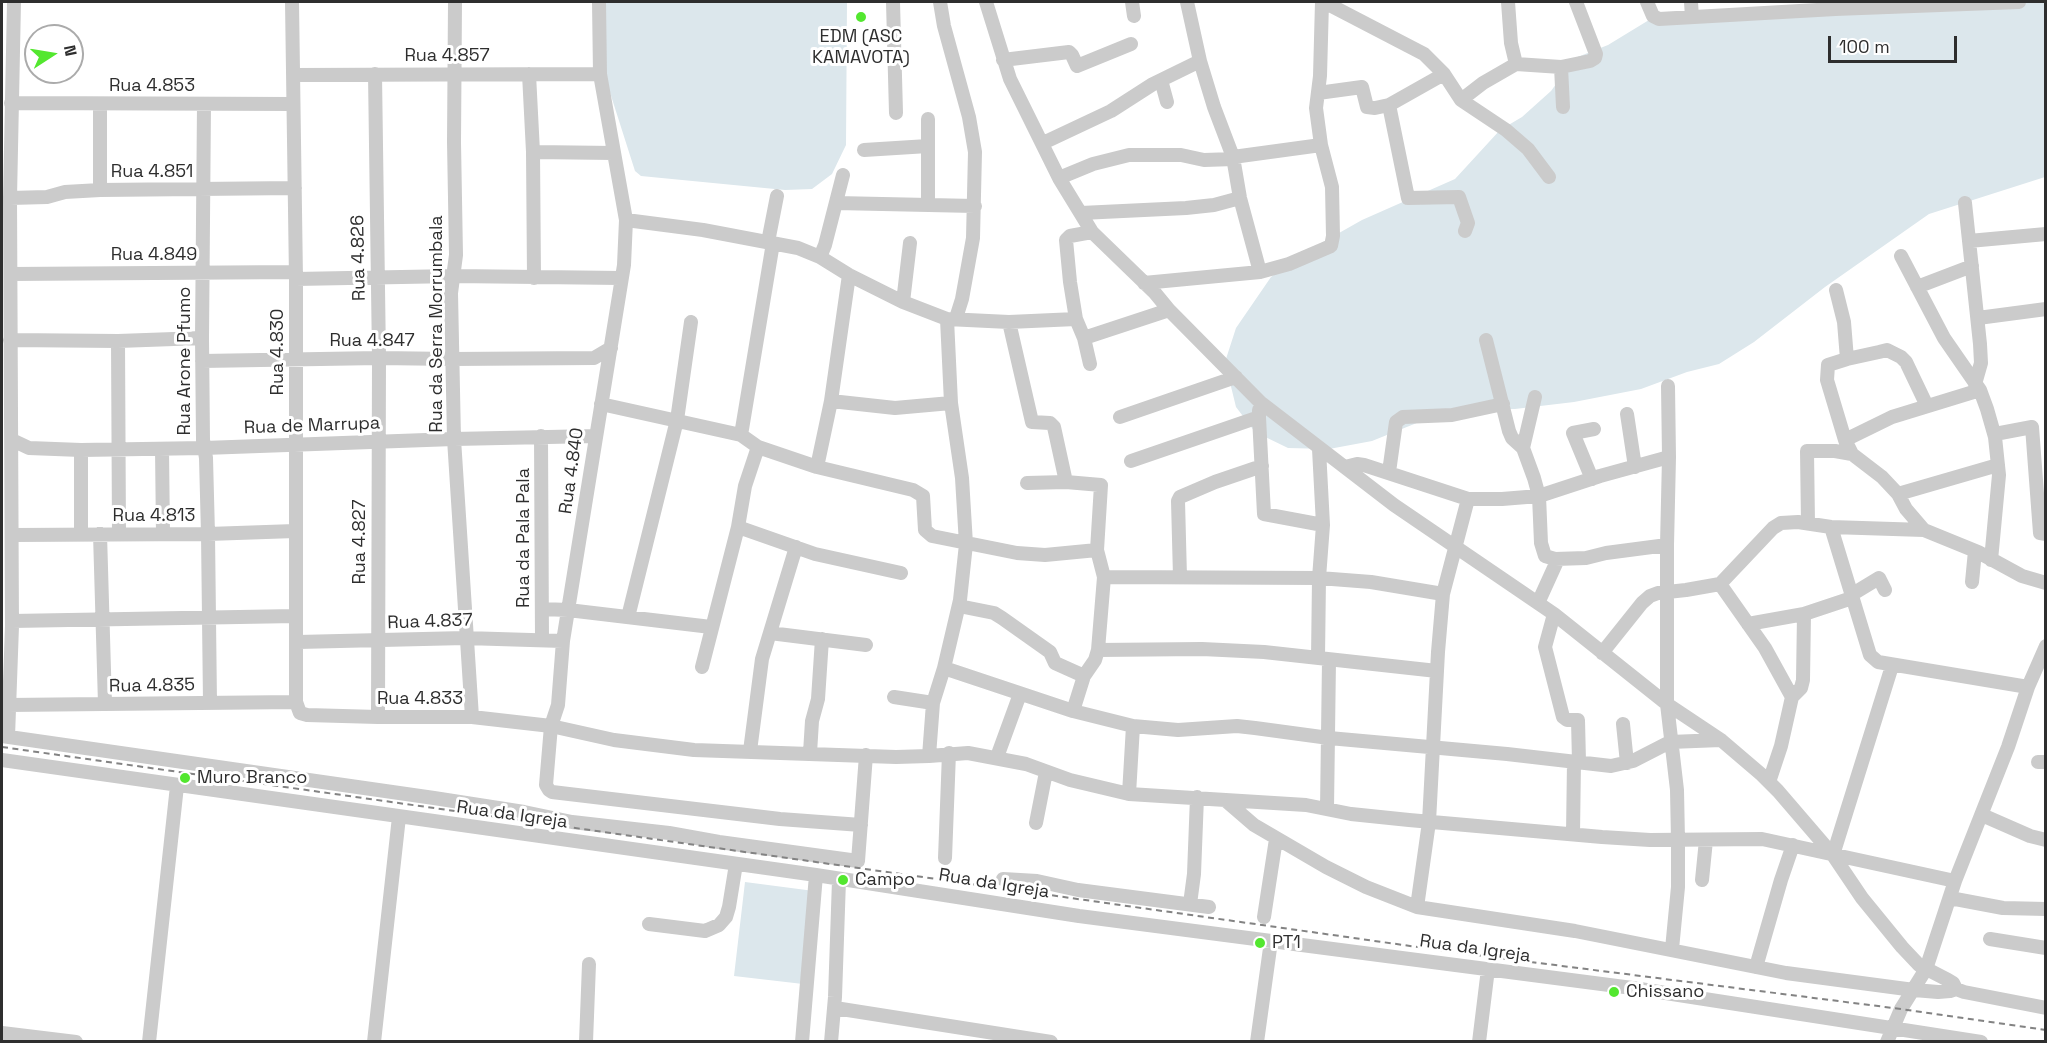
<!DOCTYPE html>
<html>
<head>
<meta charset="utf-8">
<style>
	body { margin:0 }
	#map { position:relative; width:2047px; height:1043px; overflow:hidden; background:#fff; font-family:"Space Grotesk",sans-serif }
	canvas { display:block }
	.frame { position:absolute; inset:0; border:3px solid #2e2e2e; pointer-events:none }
	.north { position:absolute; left:24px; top:24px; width:60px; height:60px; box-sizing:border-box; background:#fff; border:2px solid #ababab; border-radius:50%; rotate:78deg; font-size:16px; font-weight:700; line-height:24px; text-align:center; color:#2e2e2e }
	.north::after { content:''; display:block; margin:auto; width:21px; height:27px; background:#53e72f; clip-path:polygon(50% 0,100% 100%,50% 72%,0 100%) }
	.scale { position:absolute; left:1828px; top:36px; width:129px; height:27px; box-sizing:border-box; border:3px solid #2e2e2e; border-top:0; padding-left:8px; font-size:18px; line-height:21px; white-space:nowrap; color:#2e2e2e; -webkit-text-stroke:4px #fff; paint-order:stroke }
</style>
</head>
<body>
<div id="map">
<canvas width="2047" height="1043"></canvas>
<div class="frame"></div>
<div class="north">N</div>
<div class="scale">100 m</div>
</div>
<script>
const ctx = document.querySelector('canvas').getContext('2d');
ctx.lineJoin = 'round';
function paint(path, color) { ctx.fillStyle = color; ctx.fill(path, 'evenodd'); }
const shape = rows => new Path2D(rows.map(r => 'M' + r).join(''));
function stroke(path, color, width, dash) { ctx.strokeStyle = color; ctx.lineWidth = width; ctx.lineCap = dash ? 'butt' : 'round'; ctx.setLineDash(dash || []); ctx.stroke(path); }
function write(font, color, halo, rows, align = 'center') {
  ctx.font = font + ' "Space Grotesk",sans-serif'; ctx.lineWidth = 6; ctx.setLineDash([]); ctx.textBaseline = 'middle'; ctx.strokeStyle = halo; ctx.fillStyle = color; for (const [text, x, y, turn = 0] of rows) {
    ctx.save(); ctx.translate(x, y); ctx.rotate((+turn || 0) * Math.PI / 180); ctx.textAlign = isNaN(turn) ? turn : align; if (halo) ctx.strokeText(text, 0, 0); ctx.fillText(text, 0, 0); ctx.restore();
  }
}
paint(shape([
	[602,2,847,2,846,145,832,174,812,189,785,190,641,176,635,171,606,80],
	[1909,2,2045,2,2045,177,1929,214,1825,287,1754,342,1719,364,1687,372,1641,389,1574,402,1515,409,1449,410,1372,441,1329,449,1288,448,1255,432,1236,407,1225,362,1236,328,1271,277,1309,250,1362,220,1455,179,1500,130,1522,117,1551,91,1575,58,1608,45,1649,20],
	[745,882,814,891,803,984,734,976]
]), '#dce7ec');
stroke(shape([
	[292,2,296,279,296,702,300,713,307,715,378,717,472,717,551,726,614,740,694,750,896,757,929,756,968,753,1026,764,1070,780,1129,794,1306,805,1351,814,1409,820,1602,837,1650,840,1762,839,1955,881],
	[455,2,454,142,456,255,451,293,454,439,472,717],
	[599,2,600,74,626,220,624,265,563,641,558,705,551,726,546,785,549,790,552,792,780,819,861,825],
	[893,2,896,113],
	[940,2,944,26,969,117,975,152,973,238,962,299,956,318],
	[986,2,1010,79,1059,178,1092,232,1155,293,1169,310,1260,402,1394,505,1554,614,1667,704,1721,740,1762,775,1778,791,1833,855,1862,898,1902,947,1919,965,1948,980,1953,983,1956,989,1964,992,2046,1008],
	[1132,2,1134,16],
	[1187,2,1200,61,1214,107,1233,157,1240,198,1260,272],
	[1324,2,1424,54,1444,74,1461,100,1506,130,1528,149,1549,177],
	[1647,2,1653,16,1659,19,1835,9,2019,2],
	[1691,2,1692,17],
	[1003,60,1069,52,1072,55,1077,66,1131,44],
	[1516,64,1561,67,1590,61,1595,58,1596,54,1576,2],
	[1561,67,1563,107],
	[375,74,379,358,378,717],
	[529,74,533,152,534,278],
	[293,75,600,74],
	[1161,80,1167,102],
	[1318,93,1362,87,1367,107,1375,108,1389,105,1444,74],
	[1461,100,1483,83,1516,64,1511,43,1508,2],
	[11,103,293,104],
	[204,104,202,338,203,440,206,458,208,534,210,703],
	[1389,105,1408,198,1459,197,1468,223,1465,231],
	[1043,143,1111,111,1153,84,1200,61],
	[864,150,928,146],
	[533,152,614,153],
	[1233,157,1321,145],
	[1059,178,1093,164,1129,155,1181,155,1204,160,1234,159],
	[100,190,100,104],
	[10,198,47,197,65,192,100,190,295,188],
	[836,203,975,206],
	[1965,203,1980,344,1981,363,1975,384],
	[928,204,928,119],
	[1081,213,1186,208,1214,205,1240,198],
	[626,220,703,230,798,248,820,257,849,275,903,302,947,319,1009,322,1076,319],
	[1969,241,2046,234],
	[768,242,777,196],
	[1901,256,1944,338,1980,390,1987,409,1995,437,1999,475,1991,560],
	[820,257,825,245,843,175],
	[11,274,296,272],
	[296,279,454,276,621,278],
	[1144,283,1260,272,1289,264,1331,246,1333,236,1332,187,1321,145,1316,108,1320,76,1322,2],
	[1917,287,1972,266],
	[1836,290,1844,322,1847,359],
	[903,302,910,243],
	[1978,318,2046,309],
	[1009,322,1032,422,1050,423,1054,427,1066,482],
	[1084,338,1169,310],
	[10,340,118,341,202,338],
	[1486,340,1509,431,1512,438,1523,448,1534,478,1539,496,1541,543,1545,556,1555,559,1586,558,1606,553,1667,545],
	[118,341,119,534],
	[202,361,379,358,452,359,594,358,611,348],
	[1090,364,1084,338,1076,319,1070,282,1066,240,1070,236,1092,232],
	[1668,386,1669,457,1667,545,1667,704,1677,790,1678,840,1678,887,1672,949],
	[831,401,895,408,951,403],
	[601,404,741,435,758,447,817,467,913,490,923,496,925,530,932,536,1017,553,1045,555,1097,550,1104,577,1319,578,1371,582,1443,594],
	[1627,414,1635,467],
	[1120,417,1236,377],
	[1259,417,1264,514,1323,525],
	[1995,434,2032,427,2040,533,2046,534],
	[741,435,773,243],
	[541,436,542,640],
	[12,440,29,448,81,450,204,448,454,439,595,436],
	[1845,440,1892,417,1980,390],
	[1523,448,1535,397],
	[162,449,163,534],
	[1131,461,1259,417,1259,410],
	[817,467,831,401,849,275],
	[1345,467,1357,464,1364,465,1468,499,1502,499,1539,496,1600,476,1669,457],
	[1389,472,1396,422,1403,417,1452,415,1503,404],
	[1592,479,1573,433,1594,429],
	[1027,483,1066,482,1101,485,1097,550],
	[1898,494,1998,465],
	[1808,523,1807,451,1835,451,1852,454],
	[738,527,815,554,901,573],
	[1831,527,1870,655,1878,662,2028,687],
	[1924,530,1906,509,1898,494,1882,477,1852,454,1845,440,1827,380,1828,365,1847,359,1879,352,1887,350,1901,357,1906,362,1927,406],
	[100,534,105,704],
	[13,535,208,534,295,531],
	[81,535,81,450],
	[1180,577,1178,501,1180,497,1215,482,1262,466],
	[1972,582,1975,551],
	[1720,584,1765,648,1792,697,1781,746,1769,782],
	[1851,595,1879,578,1885,590],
	[1538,603,1558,559],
	[959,606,994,613,1002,618,1050,652,1055,663,1084,676],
	[542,609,568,610,711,627],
	[1554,614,1545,647,1563,717,1567,720,1578,720,1579,762],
	[628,617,677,420,691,322],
	[12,621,296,616],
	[1748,624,1804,614,1852,598],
	[770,633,866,645],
	[298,642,465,638,563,641],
	[1098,650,1202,649,1264,652,1437,671],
	[1602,653,1642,603,1650,596,1658,593,1686,590,1720,584,1773,528,1781,523,1798,522,1831,527,1924,530,1978,552,2022,576,2046,583],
	[1318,658,1319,578,1323,525,1319,449],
	[702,667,738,527,745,486,758,447],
	[944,668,1073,711,1133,726,1178,730,1237,726,1255,728,1329,738,1507,754,1611,766,1633,761,1670,742,1721,740],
	[894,697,933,703],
	[1792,697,1801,688,1803,680,1804,614],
	[8,705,296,702],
	[1073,711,1084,676,1095,660,1098,650,1104,577],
	[1623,724,1627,763],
	[2,736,434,798,524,812,572,822,669,833,719,842,858,861,866,755],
	[8,737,12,626,10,198,14,2],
	[750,751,762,659,796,547],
	[810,753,812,721,818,699,822,639],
	[929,756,933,703,944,668,960,600,966,544,962,478,951,403,947,319],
	[997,757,1020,694],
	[2,760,816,875,1079,916,1640,989,1981,1042],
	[2038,762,2046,762],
	[1129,794,1133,726],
	[1225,800,1254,825,1326,867,1366,887,1417,907,1575,931,1786,973,1914,990,1938,992,1950,991,1956,989],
	[1327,809,1329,660],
	[1982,815,2030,836,2046,840],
	[1036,823,1046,772],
	[1573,834,1574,761],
	[1833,855,1892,666],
	[945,858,949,753],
	[1003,879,1037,881,1078,890,1209,907],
	[1702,880,1706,840],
	[1950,898,2003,908,2046,909],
	[1190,904,1194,874,1197,797],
	[1417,907,1429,822,1438,652,1443,594,1468,499],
	[1264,917,1276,839],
	[649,924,705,931,719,925,726,917,729,907,736,864],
	[1990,939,2046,948],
	[1756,967,1781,880,1793,845],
	[835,1008,1051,1042],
	[2,1033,76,1042],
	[149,1042,177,786],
	[374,1042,399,817],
	[586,1042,589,964],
	[802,1042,816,875],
	[831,1042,835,997,839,880],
	[1257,1042,1271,941],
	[1479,1042,1488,969],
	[1887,1042,1901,1009,1926,969,1955,881,2008,747,2028,687,2046,646]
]), '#cbcbcb', 14);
stroke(shape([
	[2,747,1460,953,1901,1009,2046,1030]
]), '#838383', 2, [6, 4.5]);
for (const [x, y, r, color] of [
	[861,17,6,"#53e72f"],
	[185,778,6,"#53e72f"],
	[843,880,6,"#53e72f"],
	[1260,943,6,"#53e72f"],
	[1614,992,6,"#53e72f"]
]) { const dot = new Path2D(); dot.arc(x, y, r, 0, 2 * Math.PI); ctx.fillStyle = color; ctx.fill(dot); stroke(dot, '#fff', 2); }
write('18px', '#2e2e2e', '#fff', [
	["EDM (ASC",861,37,"center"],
	["KAMAVOTA)",861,58,"center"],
	["Muro Branco",197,778],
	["Campo",855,880],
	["PT1",1272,943],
	["Chissano",1626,992]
], 'left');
write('18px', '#2e2e2e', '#fff', [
	["Rua 4.857",447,56],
	["Rua 4.853",152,86],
	["Rua 4.851",152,172],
	["Rua 4.849",154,255],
	["Rua 4.826",359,258,-91],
	["Rua da Serra Morrumbala",437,324,-90],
	["Rua 4.847",372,341],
	["Rua 4.830",278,352,-90],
	["Rua Arone Pfumo",185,361,-90],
	["Rua de Marrupa",312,426,-2],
	["Rua 4.840",572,471,-82],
	["Rua 4.813",154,516],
	["Rua da Pala Pala",524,538,-90],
	["Rua 4.827",360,542,-90],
	["Rua 4.837",430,622,-2],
	["Rua 4.835",152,686,-1],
	["Rua 4.833",420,699],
	["Rua da Igreja",512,815,8],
	["Rua da Igreja",994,884,9],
	["Rua da Igreja",1475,949,8]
]);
</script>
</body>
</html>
